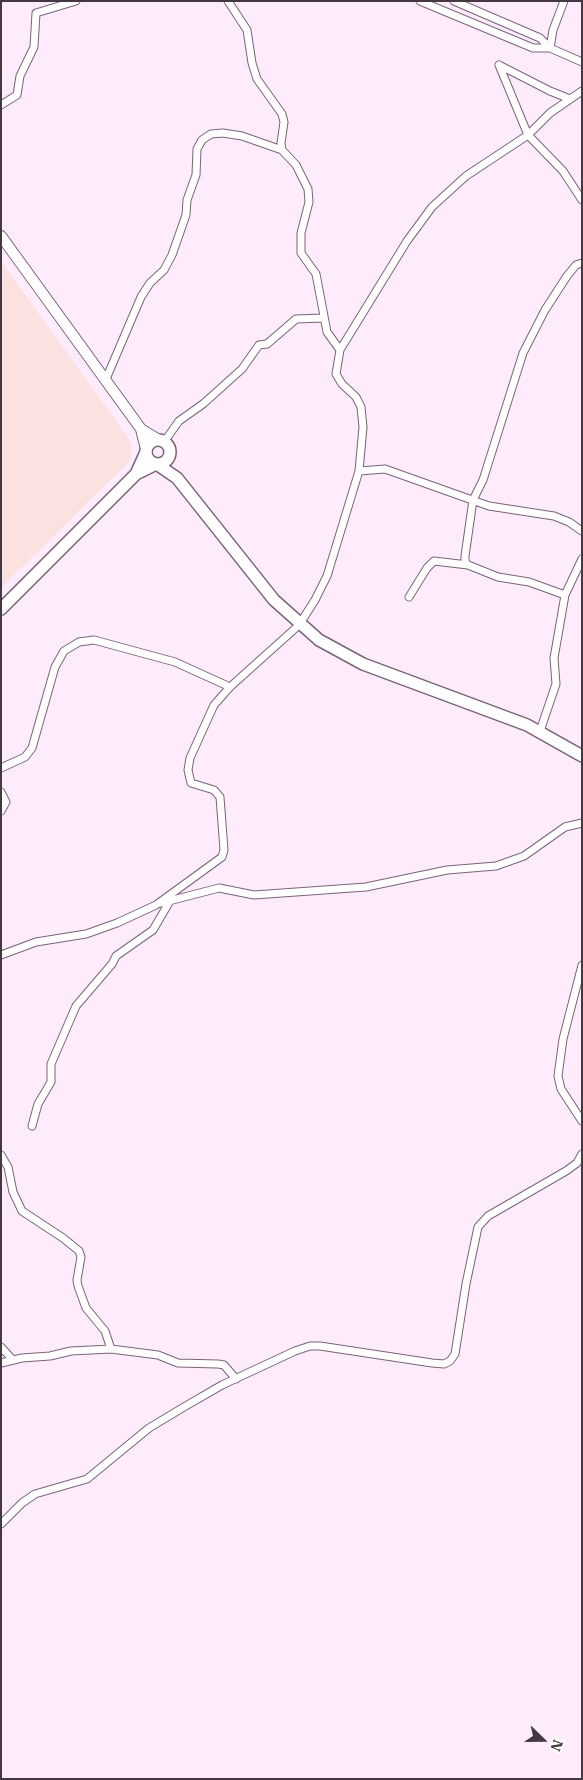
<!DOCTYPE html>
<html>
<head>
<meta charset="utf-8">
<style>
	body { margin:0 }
	#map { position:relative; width:583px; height:1780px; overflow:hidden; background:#feecfc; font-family:"IBM Plex Serif",serif }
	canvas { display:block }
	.frame { position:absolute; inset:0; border:2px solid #443843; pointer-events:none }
	.north { position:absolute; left:518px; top:1715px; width:50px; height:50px; -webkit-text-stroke:4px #fff; paint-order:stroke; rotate:112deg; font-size:14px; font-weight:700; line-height:20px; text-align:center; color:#443843 }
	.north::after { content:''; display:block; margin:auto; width:18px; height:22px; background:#443843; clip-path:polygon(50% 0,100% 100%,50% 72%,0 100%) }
</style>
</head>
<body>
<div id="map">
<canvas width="583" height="1780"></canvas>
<div class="frame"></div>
<div class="north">N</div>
</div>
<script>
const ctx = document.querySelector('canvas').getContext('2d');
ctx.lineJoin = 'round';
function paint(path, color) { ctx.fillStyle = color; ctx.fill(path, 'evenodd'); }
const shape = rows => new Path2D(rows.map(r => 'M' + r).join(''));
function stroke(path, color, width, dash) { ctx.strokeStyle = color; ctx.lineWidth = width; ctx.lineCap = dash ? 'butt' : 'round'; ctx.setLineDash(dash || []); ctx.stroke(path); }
paint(shape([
	[1,261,129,439,132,448,130,461,1,588]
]), '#fce1e1');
const minor = shape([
	[228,1,247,30,252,63,257,79,282,114,284,122,281,143,282,150,296,165,308,189,309,202,301,233,301,253,316,274,327,332,340,350],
	[420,1,533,48,550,48,582,62],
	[454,1,540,38,550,48],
	[550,48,553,30,564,1],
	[499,65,528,135,563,171,582,200],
	[499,65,550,91,570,99],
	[1,105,17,95,20,76,34,47,36,13,76,1],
	[106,379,141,297,150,283,164,270,172,255,186,215,187,200,196,175,197,149,202,140,211,134,223,133,242,136,282,150],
	[164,442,179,421,203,404,242,369,259,345,267,344,296,319,323,318],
	[359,471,385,469,489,506,554,516,569,522,582,531],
	[565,595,529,582,498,577,468,565,465,562,465,556,473,500,483,480,523,353,545,310,567,276,576,265,582,263],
	[409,597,427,568,434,561,468,565],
	[540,731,556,684,554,658,565,595,582,559],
	[1,768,25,757,32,748,55,667,64,651,79,642,94,640,175,662,230,687],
	[1,792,6,802,1,811],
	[161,903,219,888,254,895,366,887,447,870,496,866,524,856,565,827,582,823],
	[1,955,36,942,86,934,117,923,156,905,222,857,224,850,220,797,214,790,191,783,188,770,190,758,214,705,230,687,299,625,315,600,327,576,359,471,363,427,361,407,356,397,342,384,336,374,340,350,407,241,432,207,466,176,528,135,550,113,582,91],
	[582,965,563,1039,558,1076,561,1089,582,1121],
	[32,1126,38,1104,51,1082,51,1064,76,1006,112,964,116,956,153,930,170,901],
	[1,1155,8,1167,13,1192,22,1211,63,1238,79,1251,81,1257,77,1280,78,1286,86,1308,105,1331,111,1349,158,1355,178,1363,218,1364,224,1365,236,1379],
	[1,1347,12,1359],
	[1,1363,22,1358,50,1356,71,1351,111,1349],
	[1,1524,22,1503,35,1494,87,1479,149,1428,184,1407,222,1385,295,1351,310,1346,320,1346,432,1363,444,1364,450,1361,455,1354,466,1284,478,1227,488,1216,566,1171,577,1163,582,1154]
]);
const secondary = shape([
	[1,236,141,429,146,449],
	[141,429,159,440]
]);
const primary = shape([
	'146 452a12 12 0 1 1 24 0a12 12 0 1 1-24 0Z',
	[158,465,177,478,274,600,319,640,363,664,527,725,582,756]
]);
const trunk = shape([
	[136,474,146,452],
	[1,609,136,474,156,464]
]);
stroke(minor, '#7b637a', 9);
stroke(secondary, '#7b637a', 12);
stroke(primary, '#7b637a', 14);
stroke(trunk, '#7b637a', 14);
stroke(minor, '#fff', 7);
stroke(secondary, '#fff', 10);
stroke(primary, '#fff', 11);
stroke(trunk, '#fff', 11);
</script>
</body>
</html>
